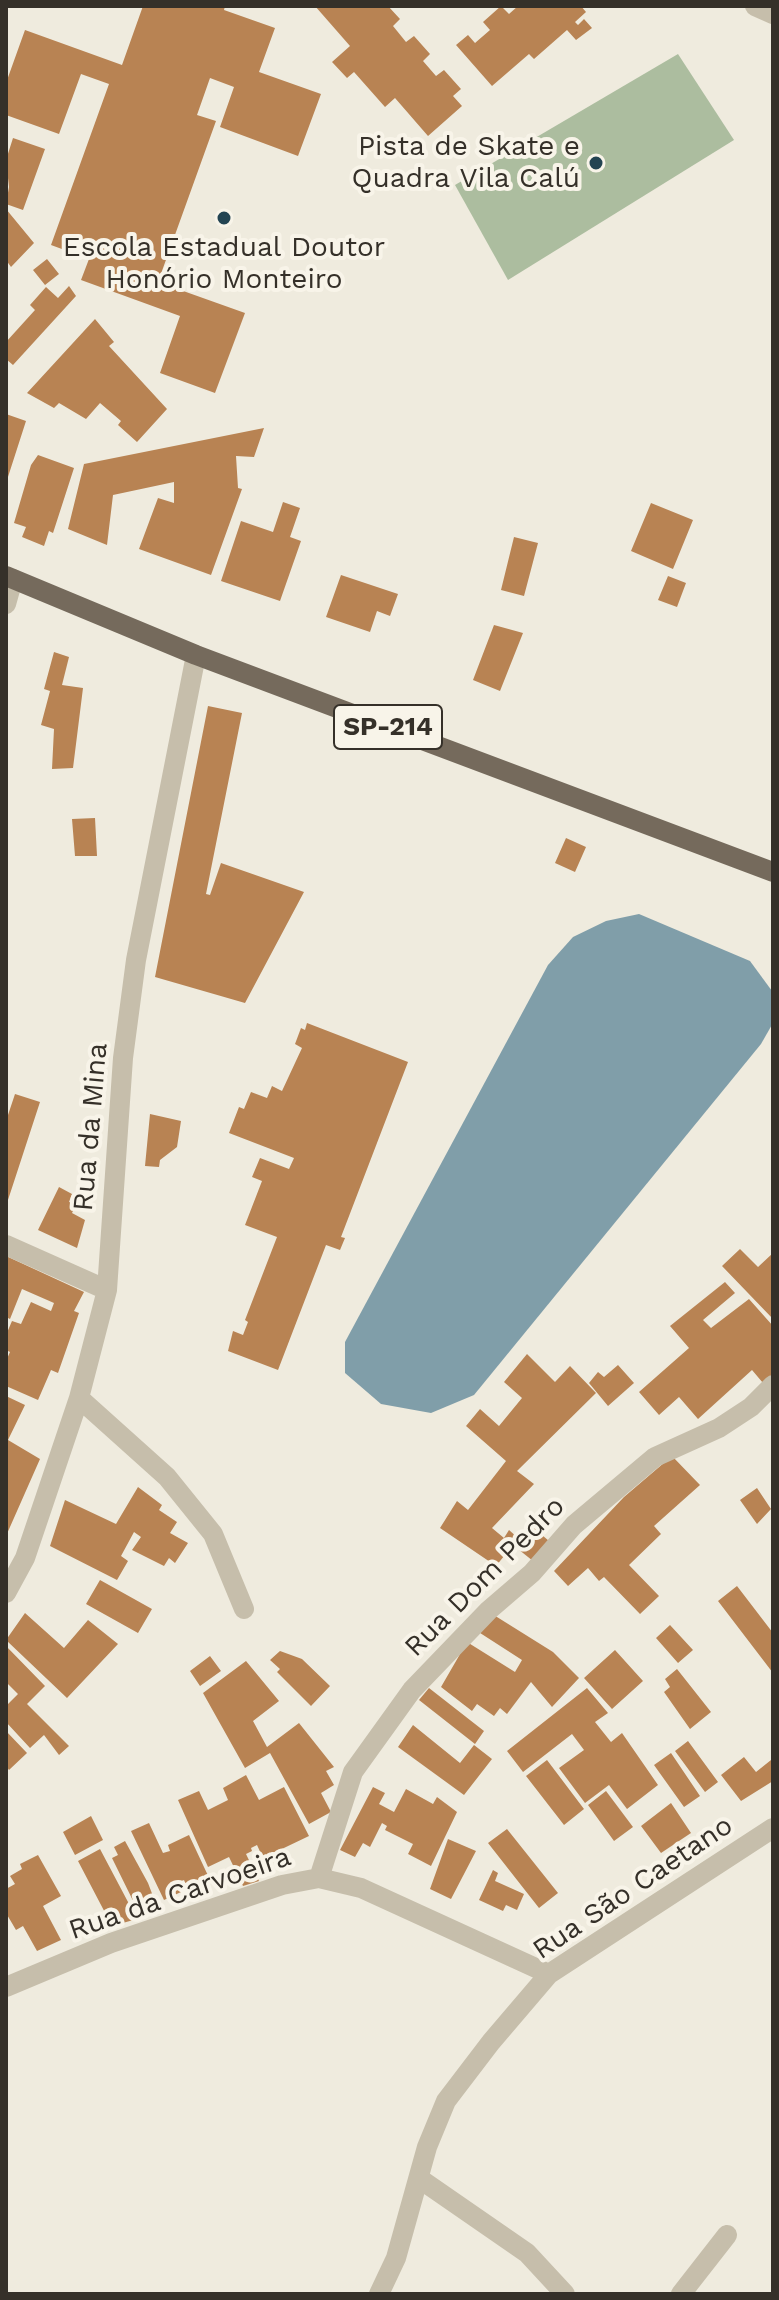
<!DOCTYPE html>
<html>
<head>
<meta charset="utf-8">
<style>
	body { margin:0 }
	#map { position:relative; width:779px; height:2300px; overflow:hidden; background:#efebde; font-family:"Work Sans",sans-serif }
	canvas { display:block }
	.frame { position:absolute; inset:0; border:8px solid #353029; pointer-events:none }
</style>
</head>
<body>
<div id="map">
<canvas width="779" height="2300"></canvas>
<div class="frame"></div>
</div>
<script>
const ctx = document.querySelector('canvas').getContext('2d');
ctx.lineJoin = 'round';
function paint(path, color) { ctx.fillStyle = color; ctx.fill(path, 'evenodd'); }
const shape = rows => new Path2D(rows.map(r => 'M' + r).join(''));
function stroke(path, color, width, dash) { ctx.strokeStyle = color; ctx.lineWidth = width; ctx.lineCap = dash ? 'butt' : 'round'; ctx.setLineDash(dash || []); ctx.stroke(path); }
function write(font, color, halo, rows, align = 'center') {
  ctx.font = font + ' "Work Sans",sans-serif'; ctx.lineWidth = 8; ctx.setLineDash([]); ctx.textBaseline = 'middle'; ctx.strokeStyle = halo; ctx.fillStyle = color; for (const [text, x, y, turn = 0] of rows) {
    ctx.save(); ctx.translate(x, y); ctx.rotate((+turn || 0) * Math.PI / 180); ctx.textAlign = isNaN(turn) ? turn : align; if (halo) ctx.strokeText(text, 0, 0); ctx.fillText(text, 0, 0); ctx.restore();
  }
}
paint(shape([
	[678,54,734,140,508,280,455,185]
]), '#acbd9f');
paint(shape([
	[639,914,750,961,772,991,773,1023,761,1044,474,1395,431,1413,381,1404,345,1373,345,1342,548,965,573,937,606,921]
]), '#809ea9');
paint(shape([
	[143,6,225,6,224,10,275,28,259,72,321,94,298,156,220,127,234,87,210,78,197,115,216,121,158,282,245,313,215,393,160,373,180,316,81,280,89,259,51,245,109,84,81,74,59,134,6,115,6,83,25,30,122,65],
	[315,6,388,6,400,19,393,26,406,42,414,36,430,54,423,61,436,76,444,70,461,89,453,96,462,106,428,136,395,98,385,107,354,72,347,78,332,62,350,46],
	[501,6,509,14,518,6,581,6,586,12,575,22,578,25,584,19,592,28,576,40,567,30,534,59,529,54,492,86,456,45,468,35,475,43,490,30,483,22],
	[13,138,45,149,23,210,6,204,9,187,6,160],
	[6,209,34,243,11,267,6,260],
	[47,259,59,274,45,285,33,270],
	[69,286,76,296,13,365,6,359,6,342,35,310,30,305,46,287,58,298],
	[95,319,114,342,109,346,167,409,137,442,118,425,121,421,100,403,86,419,59,403,54,408,27,393],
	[6,414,26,421,7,480,6,480],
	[264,428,254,457,236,456,238,488,242,489,211,575,139,549,158,498,174,503,174,482,113,495,107,545,68,529,84,464],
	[38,455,74,468,53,533,49,531,44,546,22,537,26,527,14,523,31,465],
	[283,502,300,508,290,537,301,541,280,601,221,581,241,521,273,532],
	[651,503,693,520,673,569,631,551],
	[514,537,538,543,524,596,501,590],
	[341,575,398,594,390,616,377,611,370,632,326,617],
	[668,576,686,583,677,607,658,600],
	[494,625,523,633,500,691,473,680],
	[54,652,69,657,62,685,83,688,73,768,52,769,54,729,41,725,50,691,44,689],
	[208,706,242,713,206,894,210,895,221,863,304,892,245,1003,155,977],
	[95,818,97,856,75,856,72,819],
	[566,838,586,847,575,872,555,863],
	[307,1023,408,1062,341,1237,345,1238,340,1250,326,1245,278,1370,228,1351,233,1331,243,1335,248,1322,245,1320,277,1237,245,1225,262,1181,252,1177,260,1158,289,1169,294,1158,229,1133,239,1107,244,1109,251,1092,267,1098,272,1086,282,1091,302,1048,295,1044,301,1028,305,1030],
	[15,1094,40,1102,7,1203,6,1121],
	[150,1114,181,1121,177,1147,160,1160,159,1167,145,1166],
	[59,1187,72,1194,69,1202,76,1204,72,1213,85,1220,77,1248,38,1230],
	[740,1249,758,1267,773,1253,773,1319,722,1266],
	[6,1256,84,1292,74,1311,79,1313,58,1373,51,1370,38,1400,6,1386,6,1361,10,1352,6,1350,6,1335,12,1321,21,1324,31,1302,51,1311,54,1303,22,1289,10,1319,6,1317],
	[725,1282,735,1293,703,1320,711,1328,749,1299,773,1326,773,1374,763,1383,752,1370,698,1419,679,1397,659,1415,639,1392,689,1348,670,1326],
	[527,1354,555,1382,570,1366,596,1393,517,1471,534,1484,492,1528,504,1538,509,1530,518,1538,529,1524,549,1541,533,1561,513,1545,496,1566,440,1528,457,1501,468,1510,506,1461,466,1426,480,1409,499,1426,522,1398,504,1382],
	[618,1365,634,1383,608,1406,589,1383,598,1372,604,1377],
	[6,1396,25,1405,8,1440,40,1459,6,1536],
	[672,1456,700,1485,654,1526,661,1534,629,1565,659,1596,640,1614,604,1577,599,1581,588,1568,568,1586,554,1571,624,1497],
	[138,1487,162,1505,159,1510,177,1522,170,1533,188,1543,175,1563,169,1558,164,1566,132,1550,141,1537,134,1532,121,1556,128,1561,117,1580,50,1546,65,1500,116,1524],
	[757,1488,771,1509,757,1524,740,1500],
	[100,1580,152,1609,138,1633,86,1604],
	[737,1586,773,1633,773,1673,718,1601],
	[489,1612,553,1652,579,1678,552,1707,531,1682,507,1714,500,1708,494,1716,477,1704,472,1711,441,1687,467,1642,515,1672,522,1660,477,1631],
	[25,1613,64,1648,88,1620,118,1644,67,1698,6,1640],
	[670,1625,693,1650,678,1663,656,1638],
	[6,1646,45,1686,27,1704,69,1746,59,1755,44,1735,30,1748,6,1722,6,1706,18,1694,6,1682],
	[615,1650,643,1681,612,1709,584,1678],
	[280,1651,302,1659,330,1686,311,1706,277,1672,280,1669,270,1660],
	[210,1656,221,1671,200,1686,190,1671],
	[246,1661,279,1701,253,1721,267,1747,299,1723,334,1767,326,1771,334,1785,321,1793,331,1812,309,1824,270,1753,245,1768,203,1693],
	[677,1669,711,1712,690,1729,664,1692,670,1687,665,1679],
	[429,1688,484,1731,475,1744,419,1700],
	[587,1688,608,1713,595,1722,611,1742,622,1733,658,1785,627,1809,609,1785,585,1803,559,1768,584,1750,572,1734,523,1772,507,1751],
	[413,1725,460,1763,474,1745,492,1759,464,1795,398,1747],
	[6,1731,27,1753,9,1770,6,1766],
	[688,1741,718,1782,705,1792,675,1751],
	[671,1753,700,1796,684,1807,654,1765],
	[744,1757,756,1772,771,1760,773,1781,741,1801,721,1775],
	[547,1760,584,1809,564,1825,526,1776],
	[246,1775,259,1800,284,1787,309,1836,263,1858,257,1845,251,1848,252,1851,246,1854,259,1881,243,1886,229,1857,208,1867,178,1800,199,1791,208,1810,228,1800,223,1788],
	[373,1787,385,1793,379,1804,394,1812,406,1789,433,1804,437,1797,457,1812,431,1866,408,1854,413,1844,385,1830,387,1826,382,1823,370,1847,363,1843,355,1857,340,1850],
	[606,1791,633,1827,614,1841,588,1805],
	[671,1803,691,1833,661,1853,641,1826],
	[91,1816,103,1840,75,1855,63,1832],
	[149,1823,163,1853,170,1851,168,1845,189,1835,211,1882,189,1892,184,1880,176,1883,181,1892,164,1900,131,1831],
	[507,1829,558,1893,539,1908,488,1843],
	[448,1839,476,1851,451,1899,430,1889],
	[125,1841,148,1883,159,1912,141,1917,112,1858,118,1855,114,1847],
	[100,1849,137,1919,112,1926,78,1861],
	[38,1855,61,1896,43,1906,61,1940,37,1951,23,1926,16,1930,6,1913,6,1889,15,1884,10,1876,22,1869,20,1864],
	[493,1870,498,1873,495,1881,524,1894,517,1910,506,1905,503,1911,479,1900]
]), '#b88353');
stroke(shape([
	[755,6,773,14],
	[6,604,13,579],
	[6,1245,107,1290],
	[79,1398,167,1477,213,1534,244,1609],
	[6,1593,25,1558,79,1398,107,1290,123,1058,136,960,196,655],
	[319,1878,353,1772,412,1690,489,1610,532,1573,574,1525,655,1457,719,1428,751,1407,773,1385],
	[6,1987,111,1943,282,1885,319,1878,361,1888,549,1974],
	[420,2179,527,2253,565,2294],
	[379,2294,396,2258,427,2147,446,2101,491,2042,549,1974,773,1828],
	[681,2294,727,2235]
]), '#c6beab', 20);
stroke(shape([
	[6,576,196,655,773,872]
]), '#756a5c', 20);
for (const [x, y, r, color] of [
	[596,163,8,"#234452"],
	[224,218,8,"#234452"]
]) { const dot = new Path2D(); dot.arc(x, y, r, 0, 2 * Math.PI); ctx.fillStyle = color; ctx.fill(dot); stroke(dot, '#f8f4e9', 3); }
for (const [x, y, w] of [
	[388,727,108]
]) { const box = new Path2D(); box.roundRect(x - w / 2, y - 22, w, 44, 6); ctx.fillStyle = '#f8f4e9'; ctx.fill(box); stroke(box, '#353029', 2); }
write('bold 26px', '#353029', null, [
	["SP-214",388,727]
]);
write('28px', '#353029', '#f8f4e9', [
	["Pista de Skate e",580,147],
	["Quadra Vila Calú",580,179],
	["Escola Estadual Doutor",224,248,"center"],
	["Honório Monteiro",224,280,"center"]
], 'right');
write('28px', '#353029', '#f8f4e9', [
	["Rua da Mina",91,1127,-85],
	["Rua Dom Pedro",485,1577,-45],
	["Rua São Caetano",633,1888,-34],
	["Rua da Carvoeira",180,1894,-19]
]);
</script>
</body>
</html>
